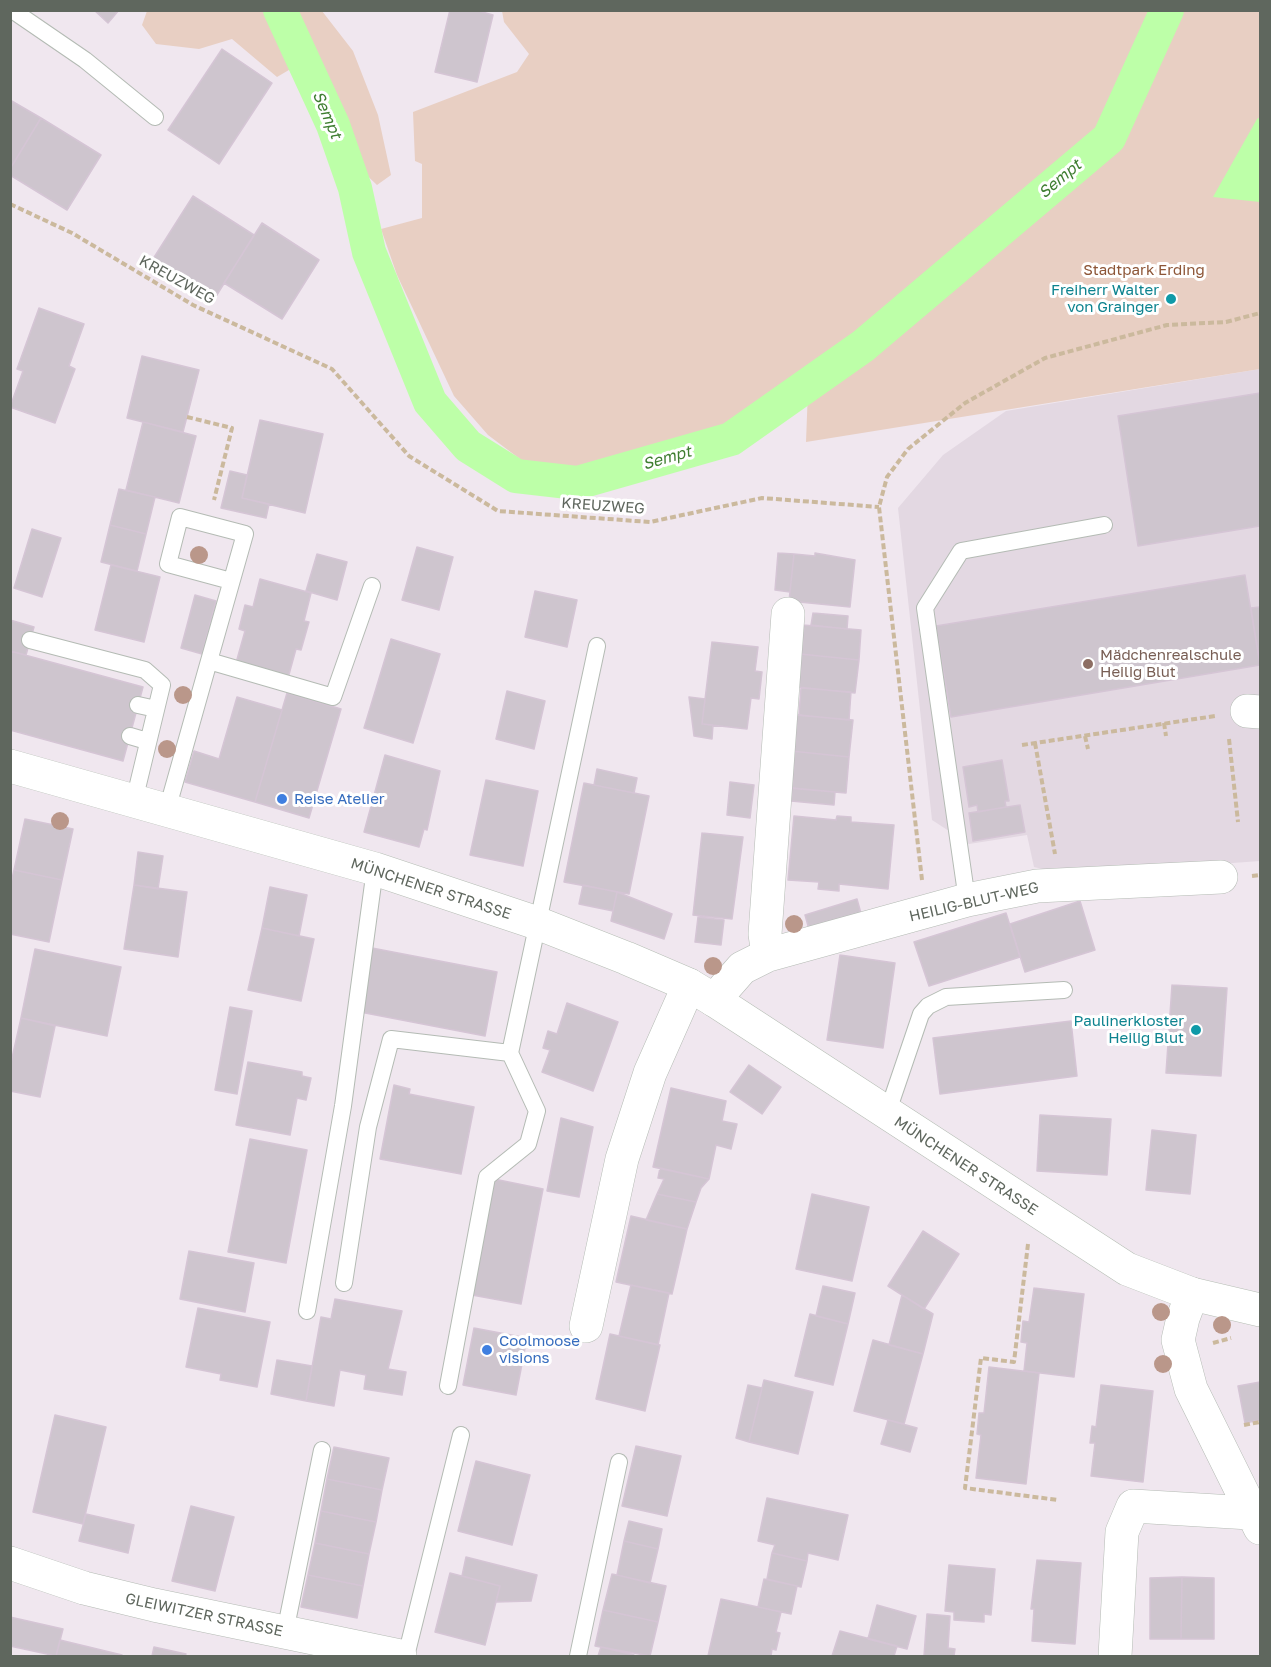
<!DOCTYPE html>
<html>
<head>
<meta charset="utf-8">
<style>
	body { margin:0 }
	#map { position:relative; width:1271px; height:1667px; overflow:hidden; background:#f0e7ef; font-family:"Golos Text",sans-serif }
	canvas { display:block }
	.frame { position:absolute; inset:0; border:12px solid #5f675e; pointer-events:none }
</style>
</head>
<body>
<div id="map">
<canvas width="1271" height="1667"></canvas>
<div class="frame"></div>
</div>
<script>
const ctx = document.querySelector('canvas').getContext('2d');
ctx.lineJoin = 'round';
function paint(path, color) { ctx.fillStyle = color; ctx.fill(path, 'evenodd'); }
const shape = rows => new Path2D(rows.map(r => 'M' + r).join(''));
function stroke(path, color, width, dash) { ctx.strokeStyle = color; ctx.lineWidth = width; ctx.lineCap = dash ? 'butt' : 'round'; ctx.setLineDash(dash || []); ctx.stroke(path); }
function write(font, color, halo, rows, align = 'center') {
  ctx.font = font + ' "Golos Text",sans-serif'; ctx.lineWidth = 6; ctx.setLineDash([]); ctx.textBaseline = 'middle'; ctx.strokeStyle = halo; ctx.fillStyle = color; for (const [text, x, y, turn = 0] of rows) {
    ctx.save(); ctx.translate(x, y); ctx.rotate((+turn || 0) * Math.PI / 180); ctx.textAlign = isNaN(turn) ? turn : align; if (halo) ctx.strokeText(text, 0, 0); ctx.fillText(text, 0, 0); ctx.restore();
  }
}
paint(shape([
	[1260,369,1260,861,1068,875,1034,867,1027,835,969,844,932,820,898,508,943,455,1006,411]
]), '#e3d8e2');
paint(shape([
	[147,11,322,11,353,51,378,115,391,175,377,185,357,166,311,57,277,77,232,39,199,49,156,44,142,25],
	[502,11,1260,11,1260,369,806,442,808,389,783,414,741,423,727,434,659,457,580,472,524,462,488,435,454,396,397,275,381,229,422,218,422,164,415,161,413,112,517,72,529,54,504,22]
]), '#e8cfc3');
paint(shape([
	[1260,117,1260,202,1213,197,1257,119]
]), '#bdffa8');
stroke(shape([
	[280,10,333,125,355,188,369,252,430,402,468,446,516,476,577,483,731,439,863,346,1109,138,1167,10]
]), '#bdffa8', 34);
const building = shape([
	[94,10,119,10,108,23,94,10],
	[450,10,475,10,493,15,477,82,435,72,450,10],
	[222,49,272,83,219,164,168,130,222,49],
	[10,100,41,118,10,169,10,100],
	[41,118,101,155,67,210,10,175,10,169,41,118],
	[193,196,254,235,215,298,153,259,193,196],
	[262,223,319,260,282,319,224,283,262,223],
	[39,308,84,324,69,366,75,369,55,423,10,407,23,371,17,369,39,308],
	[142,356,199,370,183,432,127,418,142,356],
	[1260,393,1260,526,1138,546,1118,416,1260,393],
	[260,420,323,434,305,513,242,498,260,420],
	[143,422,196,436,179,503,126,490,143,422],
	[230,471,247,475,242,498,269,504,266,518,221,508,230,471],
	[119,489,155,497,146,534,110,525,119,489],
	[110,525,146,534,137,571,101,562,110,525],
	[32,529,61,538,42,597,14,588,32,529],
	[417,547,453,557,439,610,402,600,417,547],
	[778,553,794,554,790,592,775,590,778,553],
	[815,553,855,560,850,607,789,601,794,554,815,556,815,553],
	[317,554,347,562,337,600,306,591,317,554],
	[111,565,160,577,144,642,95,630,111,565],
	[1245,575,1260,665,951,717,936,626,1245,575],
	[260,579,311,593,304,621,309,622,301,650,296,649,288,678,236,663,245,631,239,629,245,605,253,607,260,579],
	[535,591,577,600,567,647,525,637,535,591],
	[195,595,216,601,202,654,181,648,195,595],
	[1260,607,1260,658,1259,658,1251,608,1260,607],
	[813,613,848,616,847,629,811,625,813,613],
	[10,620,34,627,26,655,10,651,10,620],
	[803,625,861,630,859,660,800,654,803,625],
	[391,639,440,654,413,743,364,728,391,639],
	[712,642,758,647,755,671,762,672,759,699,751,698,747,729,702,724,712,642],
	[10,651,143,687,123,761,10,730,10,651],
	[800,654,859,660,855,693,797,687,800,654],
	[801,688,851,692,849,720,799,715,801,688],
	[507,691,545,701,534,749,496,739,507,691],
	[287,693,341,709,309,818,255,802,287,693],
	[237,697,282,710,255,802,185,782,194,751,219,759,237,697],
	[689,697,705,699,702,724,713,725,712,739,694,736,689,697],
	[795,715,853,720,849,757,791,751,795,715],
	[791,751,849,757,846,793,788,788,791,751],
	[385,755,440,771,427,830,424,829,419,847,364,832,385,755],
	[1002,760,1009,801,1005,801,1006,807,978,812,977,805,969,807,963,767,1002,760],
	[597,769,637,778,634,793,594,785,597,769],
	[486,780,538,791,523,866,470,855,486,780],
	[730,782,754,785,750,818,727,815,730,782],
	[584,783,649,796,629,894,564,882,584,783],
	[792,788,835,792,834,805,791,801,792,788],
	[1020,805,1025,832,973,841,969,813,1020,805],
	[794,816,836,820,837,816,851,817,851,822,894,825,888,889,839,884,839,891,818,889,819,882,788,880,794,816],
	[25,819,73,829,62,880,14,870,25,819],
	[702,833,743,837,732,919,693,915,702,833],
	[138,852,163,856,158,889,134,885,138,852],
	[14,870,62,880,49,942,10,934,10,887,14,870],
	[134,885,187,892,178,957,124,949,134,885],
	[583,885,617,892,613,911,579,904,583,885],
	[270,887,307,895,299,936,262,928,270,887],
	[617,892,672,914,664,939,611,921,617,892],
	[857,899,862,917,810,933,805,915,857,899],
	[1080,901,1095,950,1025,972,1010,924,1080,901],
	[1006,913,1020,957,929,986,914,942,1006,913],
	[698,917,724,920,721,945,695,942,698,917],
	[262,928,314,939,301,1001,248,990,262,928],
	[372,948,497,972,485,1036,360,1012,372,948],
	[35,949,121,967,107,1036,21,1018,35,949],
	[840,955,895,963,883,1048,827,1040,840,955],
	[1172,985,1227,988,1221,1076,1166,1073,1172,985],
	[567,1003,618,1022,593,1091,542,1072,550,1050,543,1048,548,1031,557,1034,567,1003],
	[230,1007,252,1011,237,1094,215,1090,230,1007],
	[21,1018,55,1026,40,1097,10,1091,10,1067,21,1018],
	[1071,1021,1077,1076,940,1094,933,1038,1071,1021],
	[248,1062,302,1072,302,1076,311,1078,306,1100,297,1098,290,1135,236,1125,248,1062],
	[749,1065,781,1087,762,1114,730,1092,749,1065],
	[394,1085,410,1089,409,1094,474,1107,461,1174,380,1159,394,1085],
	[671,1088,726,1101,722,1121,737,1124,731,1149,716,1145,709,1179,653,1167,671,1088],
	[1040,1115,1111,1119,1107,1175,1037,1171,1040,1115],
	[561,1118,593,1127,579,1197,547,1191,561,1118],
	[1152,1130,1196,1135,1190,1194,1146,1190,1152,1130],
	[250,1139,307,1150,286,1263,228,1252,250,1139],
	[660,1168,709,1179,701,1188,696,1202,657,1194,664,1179,658,1178,660,1168],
	[494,1179,543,1189,521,1304,472,1295,494,1179],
	[657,1194,696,1202,687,1229,646,1220,657,1194],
	[812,1194,869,1207,852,1281,796,1269,812,1194],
	[631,1216,687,1229,672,1294,616,1282,631,1216],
	[923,1231,959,1254,924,1309,888,1286,923,1231],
	[189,1251,254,1263,245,1312,180,1299,189,1251],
	[631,1285,669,1293,658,1345,619,1336,631,1285],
	[823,1286,855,1293,848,1324,816,1316,823,1286],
	[1034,1288,1084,1294,1074,1377,1024,1371,1027,1343,1021,1342,1023,1321,1029,1322,1034,1288],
	[902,1295,933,1314,923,1354,889,1345,902,1295],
	[335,1299,402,1311,388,1369,406,1372,402,1395,364,1389,366,1375,340,1370,334,1406,306,1401,321,1317,331,1319,335,1299],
	[198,1308,270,1322,257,1387,220,1380,221,1374,186,1367,198,1308],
	[810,1314,848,1324,833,1385,795,1376,810,1314],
	[474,1328,527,1338,516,1395,463,1385,474,1328],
	[610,1334,660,1345,645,1411,596,1399,610,1334],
	[873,1340,923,1354,904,1424,854,1411,873,1340],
	[277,1360,312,1366,306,1401,271,1394,277,1360],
	[989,1367,1039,1373,1026,1484,976,1478,981,1435,977,1434,978,1424,979,1413,984,1413,989,1367],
	[764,1380,813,1392,798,1454,749,1442,764,1380],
	[1260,1382,1260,1420,1245,1423,1238,1386,1260,1382],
	[748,1385,762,1388,749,1442,736,1438,748,1385],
	[1101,1385,1153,1391,1143,1482,1091,1476,1095,1443,1090,1443,1092,1426,1096,1427,1101,1385],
	[55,1415,106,1427,83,1524,33,1512,55,1415],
	[888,1420,917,1428,910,1452,881,1444,888,1420],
	[636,1446,681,1456,667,1516,622,1506,636,1446],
	[334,1447,389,1458,382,1490,327,1479,334,1447],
	[476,1461,530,1475,512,1545,458,1531,476,1461],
	[327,1479,382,1490,376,1522,321,1511,327,1479],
	[767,1498,848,1515,838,1560,808,1553,807,1561,772,1553,775,1545,758,1541,767,1498],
	[191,1506,234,1517,215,1591,172,1581,191,1506],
	[321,1511,376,1522,369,1554,315,1543,321,1511],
	[86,1514,134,1525,128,1553,79,1541,86,1514],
	[629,1521,662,1529,658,1549,624,1541,629,1521],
	[624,1541,658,1549,650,1583,617,1575,624,1541],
	[315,1543,369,1554,363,1586,308,1575,315,1543],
	[772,1553,807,1561,801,1587,767,1579,772,1553],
	[466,1557,537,1575,531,1601,496,1602,500,1586,462,1576,466,1557],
	[1037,1560,1081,1563,1075,1644,1032,1641,1034,1609,1031,1609,1037,1560],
	[949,1565,995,1569,991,1615,984,1614,984,1622,954,1620,954,1612,945,1611,949,1565],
	[450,1573,500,1586,485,1645,435,1632,450,1573],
	[612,1574,666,1586,658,1622,603,1610,612,1574],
	[308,1575,363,1586,357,1618,301,1607,308,1575],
	[1182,1577,1214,1578,1214,1639,1181,1639,1182,1577],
	[1182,1577,1181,1639,1150,1639,1150,1578,1182,1577],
	[764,1579,797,1586,791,1614,758,1607,764,1579],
	[721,1599,781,1612,776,1632,780,1633,776,1650,772,1649,771,1656,708,1656,721,1599],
	[877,1605,916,1616,907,1649,868,1639,877,1605],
	[603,1610,658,1622,650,1656,595,1646,603,1610],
	[927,1614,950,1616,948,1648,955,1649,954,1656,924,1656,927,1614],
	[10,1617,63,1629,56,1656,10,1646,10,1617],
	[840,1631,897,1646,894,1656,832,1656,840,1631],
	[60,1640,122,1655,122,1656,56,1656,60,1640],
	[154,1647,186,1654,185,1656,152,1656,154,1647],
	[601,1647,634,1655,634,1656,598,1656,601,1647]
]);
paint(building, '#cec5ce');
stroke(building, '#d5c5d5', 1.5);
const lane = shape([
	[12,10,85,60,155,117],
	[30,640,145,670,162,685,134,801],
	[209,661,245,534,180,517,168,564,231,581],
	[138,705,156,709],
	[130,736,147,741],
	[167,810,209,661,333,697,372,586],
	[967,900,925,608,961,551,1104,525],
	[887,1114,921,1014,928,1006,946,997,1064,990],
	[344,1283,368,1127,391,1039,510,1053],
	[307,1311,343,1106,375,869],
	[448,1386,487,1177,528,1144,537,1111,510,1053,597,646],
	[285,1632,322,1450],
	[406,1656,461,1435],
	[578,1656,619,1462]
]);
const street = shape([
	[1247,711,1260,712],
	[768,955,765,934,788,614],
	[714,1000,742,968,768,955,967,900,1037,886,1221,877],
	[1192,1294,1183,1318,1178,1340,1191,1389,1260,1528],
	[586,1326,622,1159,650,1073,689,985],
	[10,1563,84,1588,154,1605,400,1656],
	[1115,1656,1122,1532,1133,1506,1250,1513]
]);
const secondary = shape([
	[10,766,375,869,537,923,626,958,689,985,714,1000,1127,1269,1192,1294,1260,1310]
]);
stroke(lane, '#b4bbb4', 18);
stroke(street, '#b4bbb4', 34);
stroke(secondary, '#b6beb5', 34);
stroke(shape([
	[10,204,72,233,193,305,332,369,409,456,498,511,650,522,762,498,879,507],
	[187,417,232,428,214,500],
	[1164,723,1166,736],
	[1085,736,1088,749],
	[1229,739,1238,822],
	[1035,743,1055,854],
	[1022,745,1215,716],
	[1252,876,1260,875],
	[922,880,879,507,887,477,908,449,965,403,1045,358,1167,325,1226,322,1260,313],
	[1028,1244,1014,1362,981,1358,965,1488,1058,1500],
	[1213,1343,1231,1338],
	[1244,1425,1260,1422]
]), '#cbb99d', 4, [6, 3]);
stroke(lane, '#fff', 16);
stroke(street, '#fff', 33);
stroke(secondary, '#fff', 33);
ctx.fillStyle = '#ba978a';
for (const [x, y] of [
	[199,555],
	[183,695],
	[167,749],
	[60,821],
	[794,924],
	[713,966],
	[1161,1312],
	[1222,1325],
	[1163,1364]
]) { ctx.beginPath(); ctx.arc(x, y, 9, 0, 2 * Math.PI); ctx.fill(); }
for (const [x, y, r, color] of [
	[1171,299,6,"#0f9aa8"],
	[1088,664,6,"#8d6e63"],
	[282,799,6,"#3f7fe0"],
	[1196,1030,6,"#0f9aa8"],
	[487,1350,6,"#3f7fe0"]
]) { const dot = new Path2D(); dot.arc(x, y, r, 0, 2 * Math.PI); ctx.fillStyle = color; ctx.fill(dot); stroke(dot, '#fff', 2); }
write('15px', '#8d5637', '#fff', [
	["Stadtpark Erding",1144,270]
]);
write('15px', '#5f675e', '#fff', [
	["KREUZWEG",177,280,29],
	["KREUZWEG",603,506,4],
	["MÜNCHENER STRASSE",431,889,18],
	["HEILIG-BLUT-WEG",974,902,-13],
	["MÜNCHENER STRASSE",966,1166,33],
	["GLEIWITZER STRASSE",204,1615,12]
]);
write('15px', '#0d838f', '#fff', [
	["Freiherr Walter",1159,290],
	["von Grainger",1159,307],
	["Paulinerkloster",1184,1021],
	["Heilig Blut",1184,1038]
], 'right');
write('15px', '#785e54', '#fff', [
	["Mädchenrealschule",1100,655],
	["Heilig Blut",1100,672]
], 'left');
write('15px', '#366cbe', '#fff', [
	["Reise Atelier",294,799],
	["Coolmoose",499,1341],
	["visions",499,1358]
], 'left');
write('italic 16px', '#3f7e31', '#fff', [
	["Sempt",327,115,67],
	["Sempt",1060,179,-40],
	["Sempt",667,458,-16]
]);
</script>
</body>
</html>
